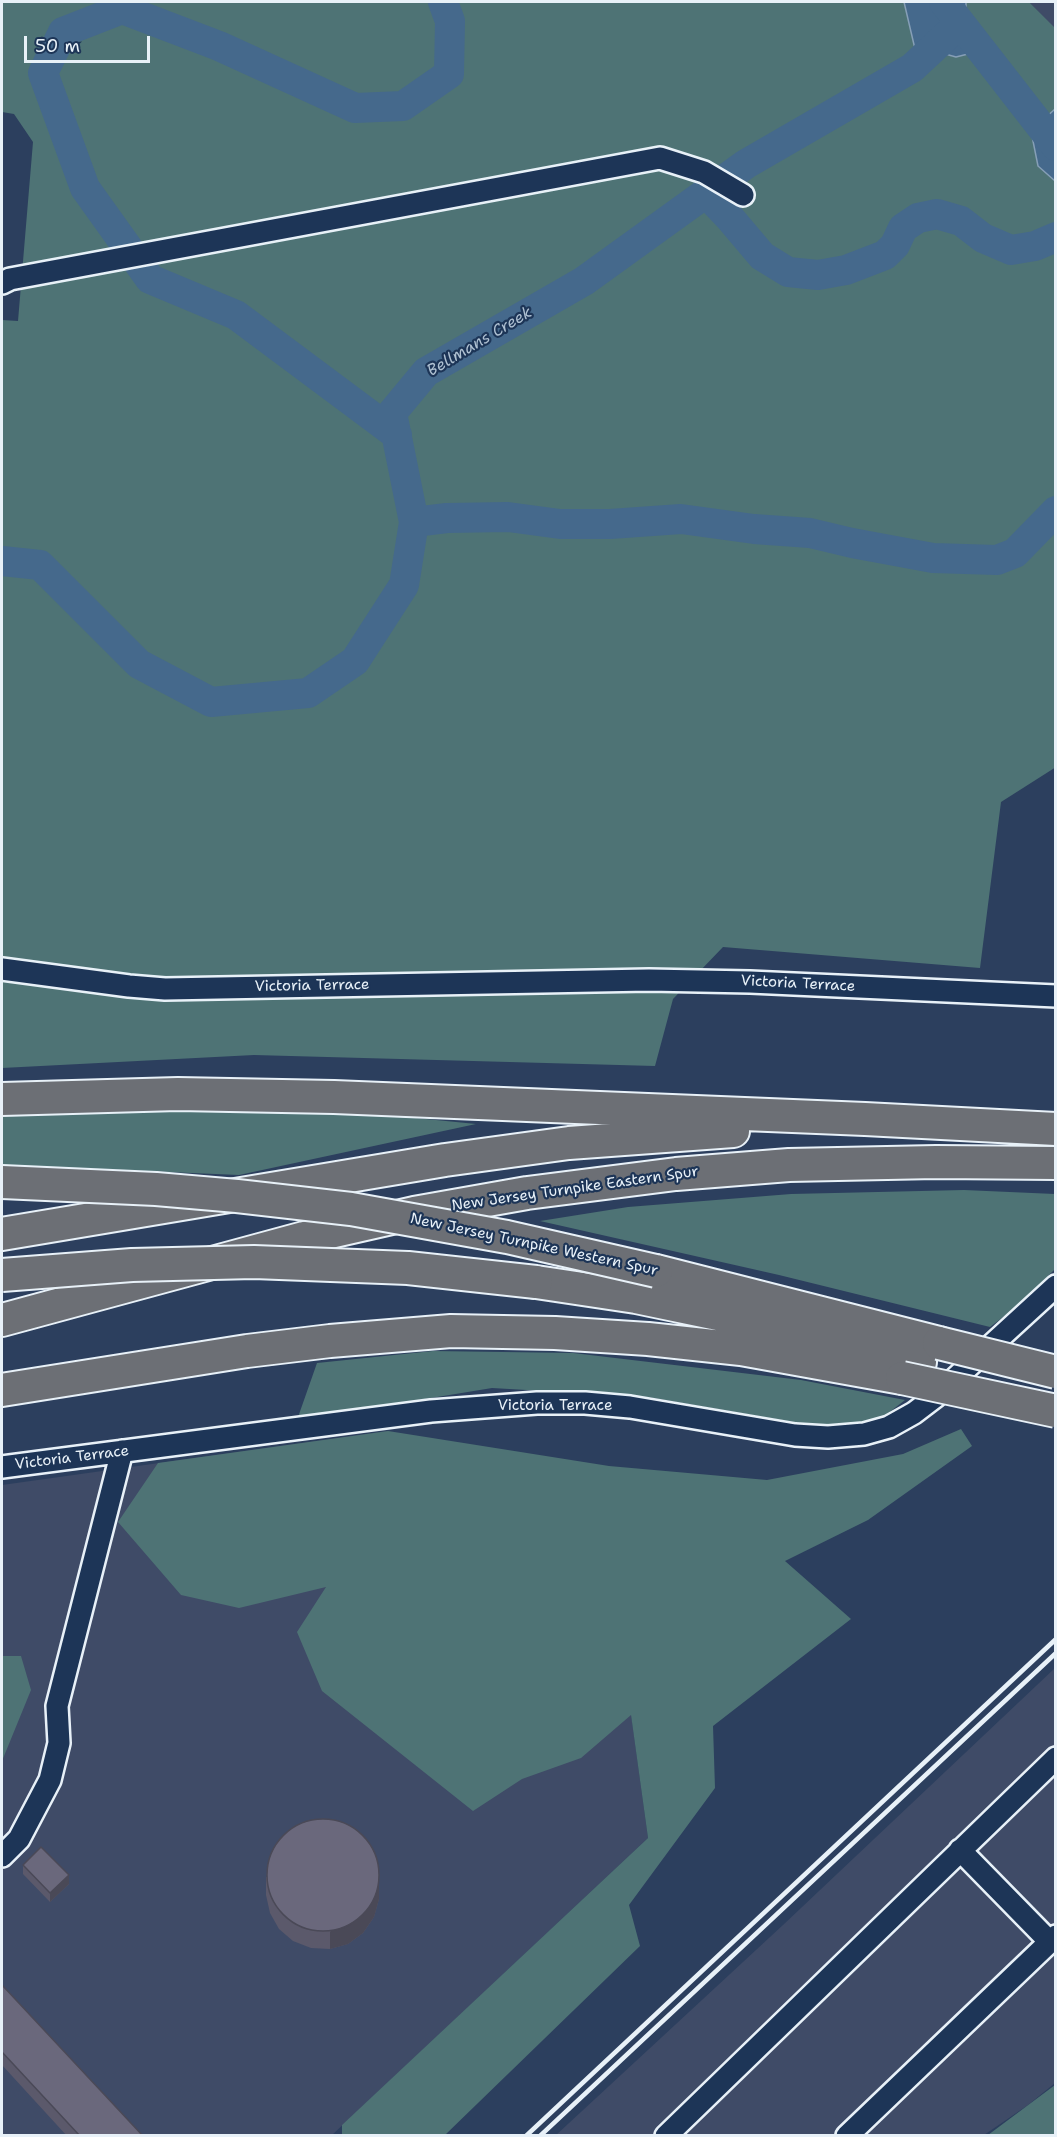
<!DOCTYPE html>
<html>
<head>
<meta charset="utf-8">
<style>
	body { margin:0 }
	#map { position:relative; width:1057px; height:2137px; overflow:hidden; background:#2c3f5e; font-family:"Shantell Sans",sans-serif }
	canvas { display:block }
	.frame { position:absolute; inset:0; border:3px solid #e8f1f8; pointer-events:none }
	.scale { position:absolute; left:24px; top:36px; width:126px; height:27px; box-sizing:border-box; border:3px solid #e8f1f8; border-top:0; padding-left:8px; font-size:18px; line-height:21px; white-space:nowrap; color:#e8f1f8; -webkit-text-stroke:4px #1d3557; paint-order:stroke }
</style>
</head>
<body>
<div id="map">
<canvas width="1057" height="2137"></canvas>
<div class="frame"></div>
<div class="scale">50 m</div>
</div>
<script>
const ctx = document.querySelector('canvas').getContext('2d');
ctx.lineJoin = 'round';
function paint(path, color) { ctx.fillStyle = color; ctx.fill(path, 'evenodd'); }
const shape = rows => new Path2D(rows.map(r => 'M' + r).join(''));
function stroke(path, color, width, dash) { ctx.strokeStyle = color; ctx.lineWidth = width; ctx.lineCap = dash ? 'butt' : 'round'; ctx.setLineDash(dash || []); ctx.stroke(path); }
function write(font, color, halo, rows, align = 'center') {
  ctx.font = font + ' "Shantell Sans",sans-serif'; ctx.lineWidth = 4.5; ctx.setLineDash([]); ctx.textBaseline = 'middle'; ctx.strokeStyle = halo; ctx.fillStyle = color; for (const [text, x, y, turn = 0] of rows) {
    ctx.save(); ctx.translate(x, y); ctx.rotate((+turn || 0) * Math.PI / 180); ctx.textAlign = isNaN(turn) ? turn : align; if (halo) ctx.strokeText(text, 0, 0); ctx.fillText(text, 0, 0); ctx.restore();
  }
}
paint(shape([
	[1029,2,1055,2,1055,29],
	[388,1431,631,1714,648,1838,332,2135,2,2135,2,1485],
	[1055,1668,1055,2083,1028,2105,984,2135,555,2136,783,1925]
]), '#3f4b67');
paint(shape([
	[2,2,904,2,915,49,956,57,972,53,966,29,966,2,1029,2,1056,29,1055,109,1031,131,1038,166,1056,181,1056,767,1001,802,980,968,723,947,673,999,655,1066,254,1055,2,1068,2,320,18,321,33,142,14,114,2,112],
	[220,1109,386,1115,476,1124,239,1175,2,1165,2,1112],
	[964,1190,1055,1194,1055,1269,1019,1305,990,1327,779,1275,540,1221,628,1207,791,1194],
	[433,1351,573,1353,801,1380,905,1400,873,1425,810,1425,647,1397,492,1388,297,1420,317,1363],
	[961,1429,972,1446,868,1520,785,1561,851,1619,713,1726,715,1788,629,1905,640,1946,445,2135,342,2135,342,2125,648,1838,631,1715,581,1758,522,1779,473,1811,322,1691,297,1632,326,1587,239,1608,181,1595,118,1522,158,1463,388,1431,609,1466,767,1480,903,1454],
	[2,1656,21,1656,31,1690,2,1761],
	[1055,2085,1055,2135,988,2135]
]), '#4e7375');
const water = shape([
	[904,2,966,2,966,29,972,53,956,57,945,54,934,63,915,49,904,2],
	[1055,109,1055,181,1038,166,1031,131,1055,109]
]);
paint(water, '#45698c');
stroke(water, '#869fb7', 1.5);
stroke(shape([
	[944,2,1056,146],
	[706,193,729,217,762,256,788,272,818,275,846,270,885,255,895,245,903,228,918,218,937,214,961,221,983,238,1011,250,1035,246,1056,237],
	[397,435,236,315,150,279,85,188,43,73,63,32,122,9,219,46,355,108,403,106,449,74,450,21,443,2],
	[414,522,447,518,508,517,560,524,610,524,681,519,754,529,810,533,852,543,933,558,997,560,1015,553,1056,511],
	[2,561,40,565,139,664,211,702,308,693,355,661,404,585,414,522,392,413,426,372,584,281,746,164,912,68,955,28]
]), '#45698c', 30);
const minor = shape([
	[2,283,10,279,660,158,704,172,743,195],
	[2,969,129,986,165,989,649,980,750,982,1056,996],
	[2,1467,431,1411,537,1403,585,1403,630,1407,795,1435,828,1437,864,1434,889,1427,914,1413,935,1397,1056,1286],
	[960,1850,1050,1942],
	[2,1856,19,1839,50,1780,59,1743,57,1706,122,1451],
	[666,2136,1056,1758],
	[847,2136,1056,1936]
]);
const highway = shape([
	[2,1099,178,1094,334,1097,865,1119,1056,1129],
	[2,1234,445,1160,569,1143,733,1131],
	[656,1271,939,1343],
	[536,1282,636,1297,713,1313,920,1362],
	[2,1320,304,1238,414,1213,527,1193,676,1174,789,1165,936,1162,1056,1163],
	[2,1390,247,1351,330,1341,451,1331,555,1333,648,1339,741,1349,902,1378]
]);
stroke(minor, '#e8f1f8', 26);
stroke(highway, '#e8f1f8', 36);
stroke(minor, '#1d3557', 21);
stroke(highway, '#6c6f75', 32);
stroke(shape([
	[526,2136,1056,1639],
	[540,2136,1056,1653]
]), '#e8f1f8', 4.5);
const highwayBridge = shape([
	[2,1182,156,1189,237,1196,351,1209,507,1237,656,1271],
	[2,1275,132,1265,254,1262,408,1268,536,1282],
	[939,1343,1056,1372],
	[902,1378,1056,1411]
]);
stroke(highwayBridge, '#e8f1f8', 36, []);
stroke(highwayBridge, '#6c6f75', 32);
paint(shape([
	[23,1865,69,1884,50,1902,23,1874],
	[266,1877,379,1899,374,1917,363,1933,348,1944,330,1949,311,1948,293,1941,279,1929,270,1913,266,1895],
	[2,1985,143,2136,67,2136,2,2065]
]), '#5b596b');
paint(shape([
	[69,1875,69,1884,50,1902,50,1893],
	[379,1881,379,1899,374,1917,363,1933,348,1944,330,1949,330,1932]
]), '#4a4957');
const building = shape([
	'267 1875a56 56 0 1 1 112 0a56 56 0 1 1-112 0Z',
	[41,1847,69,1875,50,1893,23,1865,41,1847],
	[2,1985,143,2136,80,2136,2,2052,2,1985]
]);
paint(building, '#6a687c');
stroke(building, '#4a4957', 1.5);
write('15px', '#e8f1f8', '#1d3557', [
	["Victoria Terrace",798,984,3],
	["Victoria Terrace",312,986,-1],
	["New Jersey Turnpike Eastern Spur",575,1189,-8],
	["New Jersey Turnpike Western Spur",534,1245,12],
	["Victoria Terrace",555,1406],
	["Victoria Terrace",72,1458,-7]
]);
write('italic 16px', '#afc1d2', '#1d3557', [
	["Bellmans Creek",480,342,-31]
]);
</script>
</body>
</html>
